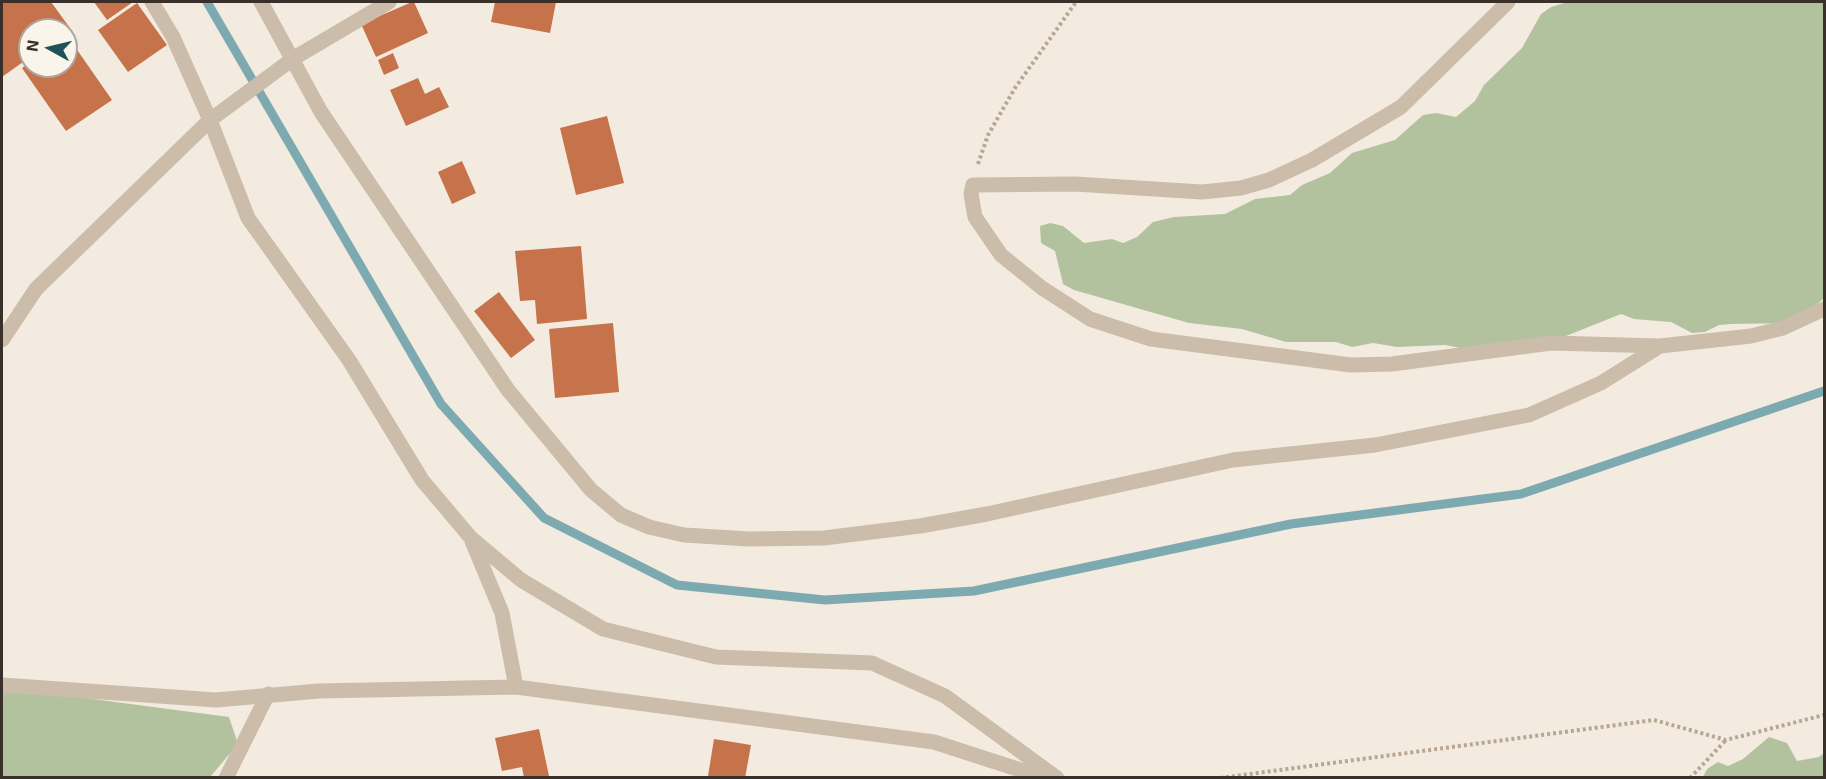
<!DOCTYPE html>
<html>
<head>
<meta charset="utf-8">
<style>
	body { margin:0 }
	#map { position:relative; width:1826px; height:779px; overflow:hidden; background:#f3ebdf; font-family:"Exo 2",sans-serif }
	canvas { display:block }
	.frame { position:absolute; inset:0; border:3px solid #39302a; pointer-events:none }
	.north { position:absolute; left:18px; top:18px; width:60px; height:60px; box-sizing:border-box; background:#faf5eb; border:2px solid #ada69e; border-radius:50%; rotate:278deg; font-size:16px; font-weight:700; line-height:24px; text-align:center; color:#39302a }
	.north::after { content:''; display:block; margin:auto; width:21px; height:27px; background:#1f525b; clip-path:polygon(50% 0,100% 100%,50% 72%,0 100%) }
</style>
</head>
<body>
<div id="map">
<canvas width="1826" height="779"></canvas>
<div class="frame"></div>
<div class="north">N</div>
</div>
<script>
const ctx = document.querySelector('canvas').getContext('2d');
ctx.lineJoin = 'round';
function paint(path, color) { ctx.fillStyle = color; ctx.fill(path, 'evenodd'); }
const shape = rows => new Path2D(rows.map(r => 'M' + r).join(''));
function stroke(path, color, width, dash) { ctx.strokeStyle = color; ctx.lineWidth = width; ctx.lineCap = dash ? 'butt' : 'round'; ctx.setLineDash(dash || []); ctx.stroke(path); }
paint(shape([
	[1568,2,1824,2,1824,298,1810,311,1794,323,1731,324,1719,325,1705,332,1692,333,1671,322,1634,319,1621,314,1546,344,1476,351,1445,345,1397,347,1373,343,1352,347,1336,342,1286,342,1242,329,1189,323,1074,290,1063,284,1055,251,1041,243,1040,226,1050,223,1063,226,1084,243,1112,239,1123,243,1137,237,1153,222,1174,217,1225,214,1255,199,1290,195,1302,185,1330,173,1352,153,1395,140,1423,115,1436,113,1456,117,1475,101,1484,85,1522,48,1541,14,1551,7],
	[2,687,229,717,238,744,210,777,2,778],
	[1769,737,1787,743,1797,761,1819,757,1824,753,1824,777,1703,777,1707,769,1718,762,1728,766,1743,759]
]), '#b3c29e');
stroke(shape([
	[207,2,441,404,544,518,677,585,825,600,974,591,1291,524,1521,494,1824,391]
]), '#7daab0', 9);
paint(shape([
	[2,2,51,2,70,28,66,31,30,30,30,57,2,77],
	[94,2,133,2,107,20],
	[412,2,414,2,428,33,376,57,361,24],
	[495,2,556,2,550,33,491,22],
	[137,3,167,45,128,72,98,30],
	[66,34,112,100,66,131,22,68,30,63,30,66,66,66],
	[393,53,399,68,384,75,378,60],
	[418,78,425,94,439,87,449,107,406,126,390,90],
	[607,116,624,183,576,195,560,128],
	[462,161,476,193,452,204,438,172],
	[581,246,587,319,537,324,535,300,520,301,515,251],
	[499,292,535,340,511,358,474,311],
	[613,323,619,392,555,398,549,329],
	[539,729,549,776,524,778,522,767,502,771,495,738],
	[714,739,751,745,745,778,708,776]
]), '#c6724a');
stroke(shape([
	[978,164,988,135,1015,88,1076,2],
	[1220,778,1654,720,1726,740,1824,715],
	[1690,778,1726,740]
]), '#b7a694', 4, [3, 3]);
stroke(shape([
	[152,2,173,37,210,120,248,218,349,360,422,480,471,538,521,580,603,629,716,657,872,663,945,696,1057,778],
	[261,2,321,112,508,390,591,490,621,515,649,527,684,535,749,539,824,538,920,526,987,514,1233,460,1375,445,1529,415,1601,383,1660,346,1751,336,1783,328,1824,309],
	[1508,2,1401,107,1312,160,1269,180,1241,188,1202,192,1075,184,973,185,971,194,975,217,1001,255,1042,288,1090,319,1151,339,1351,365,1392,364,1551,343,1660,346],
	[2,340,36,289,210,120,294,58,389,2],
	[472,541,502,613,516,687],
	[2,685,216,700,319,691,516,687,934,742,1045,778],
	[226,778,268,694]
]), '#ccbcaa', 15);
</script>
</body>
</html>
